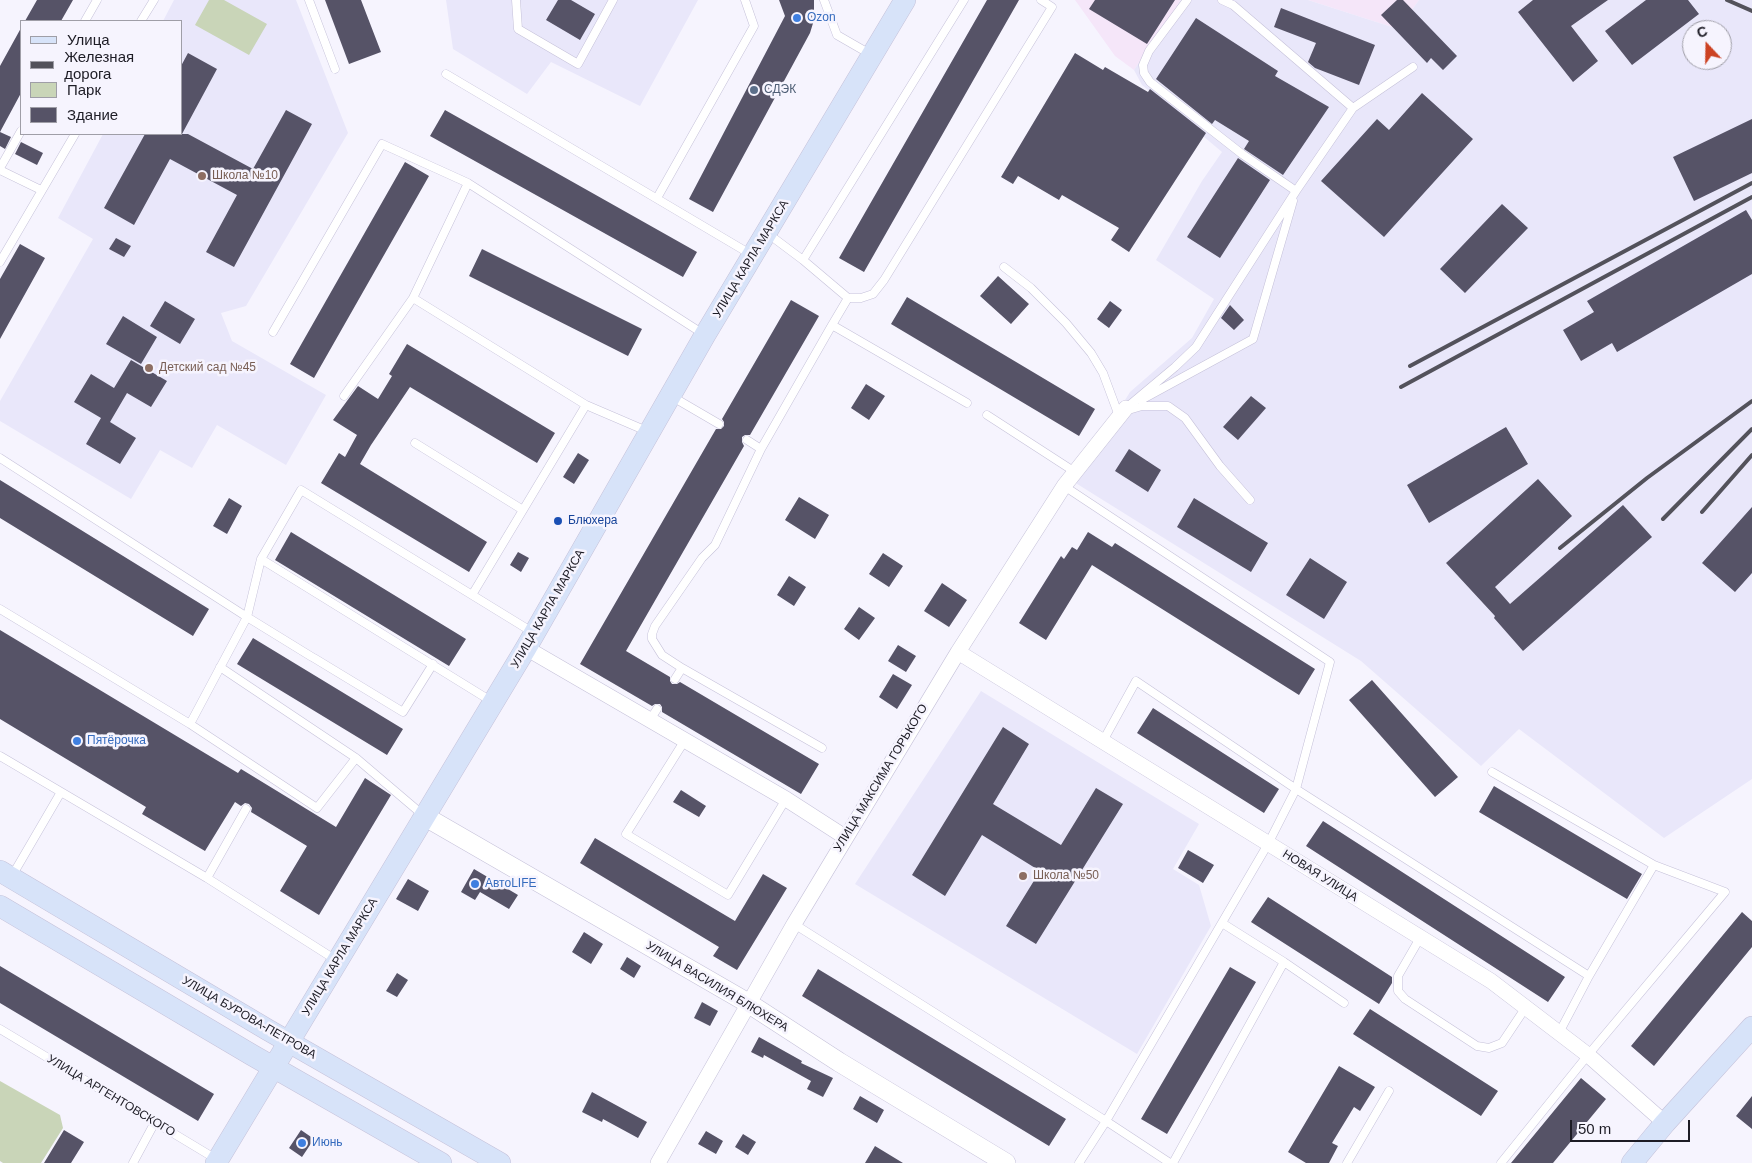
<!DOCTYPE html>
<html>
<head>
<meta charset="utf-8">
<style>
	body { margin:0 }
	#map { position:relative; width:1752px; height:1163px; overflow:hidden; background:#f6f4fe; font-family:Helvetica,sans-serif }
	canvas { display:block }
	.legend { position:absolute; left:20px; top:20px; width:162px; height:115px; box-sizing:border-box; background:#f6f4fe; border:1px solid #9f9ea7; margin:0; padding:6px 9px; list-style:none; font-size:15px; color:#1d1c25 }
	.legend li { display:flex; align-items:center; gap:10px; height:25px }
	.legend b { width:25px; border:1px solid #9f9ea7 }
	.north { position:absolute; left:1682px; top:20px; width:50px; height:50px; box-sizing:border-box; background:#f6f4fe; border:1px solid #9f9ea7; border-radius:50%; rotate:339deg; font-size:14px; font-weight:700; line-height:20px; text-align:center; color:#1d1c25 }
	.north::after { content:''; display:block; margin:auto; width:18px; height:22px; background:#cc4223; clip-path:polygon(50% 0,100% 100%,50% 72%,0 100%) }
	.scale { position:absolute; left:1570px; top:1120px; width:120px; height:22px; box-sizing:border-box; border:2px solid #1d1c25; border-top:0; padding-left:6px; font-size:15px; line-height:18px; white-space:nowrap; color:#1d1c25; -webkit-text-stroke:4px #f6f4fe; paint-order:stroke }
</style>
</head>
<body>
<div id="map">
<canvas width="1752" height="1163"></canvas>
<ul class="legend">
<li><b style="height:6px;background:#d7e3f9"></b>Улица</li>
<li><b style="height:6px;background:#53525b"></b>Железная дорога</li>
<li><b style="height:14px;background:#c9d5b8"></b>Парк</li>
<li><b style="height:14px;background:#565367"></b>Здание</li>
</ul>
<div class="north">С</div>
<div class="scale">50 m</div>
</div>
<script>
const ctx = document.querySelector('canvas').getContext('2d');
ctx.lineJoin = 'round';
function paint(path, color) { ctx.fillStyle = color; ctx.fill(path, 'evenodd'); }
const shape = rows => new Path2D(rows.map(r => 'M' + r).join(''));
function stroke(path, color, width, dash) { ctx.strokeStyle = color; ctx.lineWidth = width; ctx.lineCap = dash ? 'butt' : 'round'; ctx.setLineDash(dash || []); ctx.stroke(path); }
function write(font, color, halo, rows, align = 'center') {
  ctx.font = font + ' Helvetica,sans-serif'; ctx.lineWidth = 5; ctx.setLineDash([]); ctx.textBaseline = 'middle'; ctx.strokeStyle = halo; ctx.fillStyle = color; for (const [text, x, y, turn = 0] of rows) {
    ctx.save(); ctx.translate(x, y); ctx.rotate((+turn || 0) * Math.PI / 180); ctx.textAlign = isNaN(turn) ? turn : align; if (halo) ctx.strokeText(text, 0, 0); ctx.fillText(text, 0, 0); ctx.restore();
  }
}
paint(shape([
	[1075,0,1181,0,1134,70,1115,56],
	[1308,0,1419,0,1398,29]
]), '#f5e6f9');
paint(shape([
	[174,0,296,0,348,133,246,306,221,313,232,341,326,395,286,465,217,425,192,468,160,450,131,499,0,421,0,401,93,239,58,218,103,134,181,134,181,21,163,21],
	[446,0,698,0,640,106,551,62,527,94,453,49],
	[1181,0,1308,0,1398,29,1419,0,1752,0,1752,779,1664,838,1519,729,1481,766,1361,661,1074,482,1130,392,1192,338,1214,299,1156,260,1202,181,1222,152,1142,85,1134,70],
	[1692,30,1722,30,1722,60,1692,60],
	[981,691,1199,824,1173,869,1199,885,1211,926,1137,1054,855,884]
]), '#e9e7fa');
paint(shape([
	[209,0,224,0,267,24,249,55,195,25],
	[0,1081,60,1115,63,1128,41,1163,3,1163,0,1161]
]), '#c9d5b8');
paint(shape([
	[37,0,73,0,61,21,25,21],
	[325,0,361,0,381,52,349,64],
	[558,0,571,0,595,14,580,40,546,20],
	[779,0,814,0,814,20,810,33,713,212,689,199,785,16],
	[987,0,1019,0,864,272,839,258],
	[1095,0,1175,0,1147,44,1089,9],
	[1397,0,1403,0,1457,56,1443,70,1431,58,1427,63,1381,15],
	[1533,0,1608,0,1571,26,1598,61,1573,82,1518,12],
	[1646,0,1688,0,1699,14,1632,65,1605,31],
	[1281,8,1375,45,1359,85,1315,68,1308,62,1316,43,1274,27],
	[1196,18,1278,71,1275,76,1329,107,1283,175,1244,149,1249,141,1215,120,1212,124,1156,79],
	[21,28,21,93,0,132,11,137,5,149,0,146,0,66],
	[188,53,217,69,182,134,188,134,253,169,286,110,312,124,234,267,206,252,237,195,170,159,134,225,104,208,145,134,181,134,181,66],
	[1075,53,1103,70,1105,67,1148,92,1150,89,1206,133,1129,252,1111,240,1119,228,1062,195,1059,200,1018,176,1013,184,1001,177],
	[1422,93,1473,139,1384,237,1321,181,1377,119,1389,130],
	[445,110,697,252,683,277,430,136],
	[1752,119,1752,173,1694,201,1673,157],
	[21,142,43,153,37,165,15,154],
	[1238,158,1270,180,1220,258,1187,237],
	[405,162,429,176,314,378,290,364],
	[1502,204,1528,228,1465,293,1440,269],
	[1746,210,1752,220,1752,274,1617,352,1612,343,1581,361,1563,330,1594,312,1587,301],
	[116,238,131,246,124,257,109,249],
	[20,244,45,258,0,339,0,279],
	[482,249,642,329,628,356,469,276],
	[998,276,1029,304,1011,324,980,296],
	[907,297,1095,409,1079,436,891,324],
	[791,300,819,316,750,435,745,435,742,437,742,442,744,446,626,651,670,677,670,681,672,684,677,684,680,682,819,764,801,794,662,712,662,707,660,704,655,704,652,706,580,664,716,429,721,429,724,426,724,422,722,419],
	[165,301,195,319,180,344,150,326],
	[1110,301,1122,310,1109,328,1097,319],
	[1230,305,1244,320,1234,330,1221,318],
	[123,316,157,337,141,364,106,344],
	[407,344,555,433,537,463,410,387,371,445,360,464,487,542,469,572,321,483,339,453,345,457,357,435,333,420,358,386,378,399,392,376,389,374],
	[131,360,167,381,151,407,127,393,110,422,136,438,120,464,86,444,101,418,74,402,91,374,114,388],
	[866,384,885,396,869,420,851,408],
	[1251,396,1266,408,1238,440,1223,427],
	[1506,427,1528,464,1429,523,1407,485],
	[1129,449,1161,470,1148,492,1115,471],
	[578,453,589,460,574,484,563,477],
	[1538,479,1572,516,1495,587,1510,604,1623,505,1652,537,1523,651,1494,618,1495,616,1446,563],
	[0,480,209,609,193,636,0,518],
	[799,497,829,515,815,539,785,520],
	[229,498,242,506,227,534,213,526],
	[1194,498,1268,543,1251,572,1177,527],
	[1752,507,1752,573,1735,592,1702,563],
	[291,532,466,639,449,666,275,560],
	[1088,532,1112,547,1115,543,1315,669,1299,695,1092,565,1046,640,1019,623,1061,556,1064,559,1072,547,1077,550],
	[518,552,529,558,521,572,510,565],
	[883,553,903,566,889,587,869,574],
	[1310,558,1347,582,1324,619,1286,595],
	[789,576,806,587,794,606,777,595],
	[942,583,967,600,949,627,924,611],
	[859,607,875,618,859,640,844,629],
	[0,630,238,773,241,769,336,827,365,778,391,795,319,915,280,891,307,846,251,812,252,808,249,804,245,803,241,806,235,802,205,851,142,814,146,807,0,719],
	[253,638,403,729,387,755,237,664],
	[898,645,916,656,906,672,888,661],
	[893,674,912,685,897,709,879,697],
	[1372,680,1458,777,1435,797,1349,700],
	[1153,708,1279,789,1264,813,1137,733],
	[1003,727,1029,744,993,804,1061,845,1096,788,1123,804,1036,944,1006,926,1040,871,982,835,945,896,912,875],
	[1494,786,1642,874,1627,899,1479,812],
	[681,790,706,806,699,817,673,802],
	[1323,821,1565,977,1548,1002,1306,846],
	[595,838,735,921,763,874,787,888,737,970,713,956,719,947,580,863],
	[1188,850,1214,865,1203,883,1178,868],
	[474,869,518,895,509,909,480,892,475,900,461,892],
	[408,879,429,891,418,911,396,899],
	[1268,897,1392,977,1392,983,1379,1004,1251,922],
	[1742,912,1752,921,1752,947,1654,1066,1631,1046],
	[584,932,603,944,591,964,572,952],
	[627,957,641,966,634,978,620,969],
	[0,966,214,1094,198,1121,0,1003],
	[1230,967,1256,982,1167,1134,1141,1119],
	[818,969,1066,1119,1049,1146,802,996],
	[397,973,408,980,397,997,386,991],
	[702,1002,718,1011,710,1026,694,1018],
	[1370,1009,1498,1091,1481,1116,1353,1034],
	[759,1037,802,1061,801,1063,833,1078,823,1097,807,1089,811,1081,764,1055,763,1058,751,1052],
	[1339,1066,1375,1087,1360,1111,1354,1107,1332,1143,1338,1146,1329,1163,1306,1163,1288,1152],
	[1581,1078,1606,1099,1553,1163,1511,1163],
	[592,1092,647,1122,638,1138,603,1119,602,1122,582,1112],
	[860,1096,884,1110,877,1123,853,1109],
	[1752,1096,1752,1129,1736,1116],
	[64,1130,84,1142,71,1163,44,1163],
	[301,1130,314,1139,302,1157,289,1148],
	[706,1131,723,1141,716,1154,698,1144],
	[743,1134,756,1142,748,1155,735,1147],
	[875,1146,903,1163,865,1163]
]), '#565367');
const service = shape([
	[309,0,335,69],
	[516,0,518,29,578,64,613,0],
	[824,0,837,35,870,54],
	[1187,0,1149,51,1143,65,1144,73,1150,82,1242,154,1296,191],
	[1222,0,1233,5,1353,108],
	[85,21,97,0],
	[141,21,154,0],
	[446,74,752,255],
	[0,168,21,131],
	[0,170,41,190],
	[468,183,413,298,586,405,649,432],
	[657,198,754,26,745,0],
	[767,233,803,260,964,0],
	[803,260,848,298,861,298,873,294,884,280,1052,7,1041,0],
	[0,262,75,134],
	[1004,267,1031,288,1066,323,1091,353,1103,373,1119,416],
	[848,298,832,325,967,403],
	[273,332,382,144,468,183,705,335],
	[344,396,413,298],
	[671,396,719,424],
	[1141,400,1253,339,1293,201],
	[1126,408,1175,367,1196,347,1296,191,1353,108,1413,67],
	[1125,411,1142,406,1168,406,1185,418,1220,466,1250,500],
	[987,415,1075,472],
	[747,440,761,449],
	[415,443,523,510],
	[0,458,247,617,190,724,317,808,356,758,423,815],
	[1064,486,1330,662,1296,789,1589,976],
	[261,559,301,490,534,633],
	[472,595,586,405],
	[0,609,190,724],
	[312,657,247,617,261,559,491,701],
	[314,658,403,712,433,664],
	[220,667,356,758],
	[675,679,682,668],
	[650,720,657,709],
	[685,740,626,834,728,895,786,799],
	[1103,741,1136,681,1296,789,1268,844,1106,1121,1170,1163],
	[822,748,682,668,662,655,652,639,652,634,655,626,702,558,715,545,761,449,832,325],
	[0,756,207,878,336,960],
	[1492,772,1654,865,1589,976,1559,1033],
	[12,876,61,792],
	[207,878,246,809],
	[1222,923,1284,962,1344,1003],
	[794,924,1106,1121,1079,1163],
	[1420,938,1398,976,1398,991,1405,999,1477,1046,1489,1048,1502,1043,1526,1007],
	[0,1029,216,1159],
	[133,1163,155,1122],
	[1173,1163,1284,962],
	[1347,1163,1389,1091],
	[1501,1163,1588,1055,1725,892,1654,865]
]);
const minor = shape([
	[526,648,786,799,845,837],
	[958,652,1491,981,1588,1055,1665,1123],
	[658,1163,794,924,958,652,1064,486,1126,408]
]);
const tertiary = shape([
	[424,816,748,1003,839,1062,1006,1163]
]);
const secondary = shape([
	[0,871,268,1030,500,1163],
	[0,906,252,1055,441,1163],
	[216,1163,526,648,705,335,905,0],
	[1632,1163,1665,1123,1752,1027]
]);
stroke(service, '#c5c1d9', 9);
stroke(minor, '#c5c1d9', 16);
stroke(tertiary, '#c5c1d9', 20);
stroke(secondary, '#c5c1d9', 22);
stroke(service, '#fff', 8);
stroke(minor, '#fff', 15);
stroke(tertiary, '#fff', 19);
stroke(secondary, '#d7e3f9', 21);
stroke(shape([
	[1727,0,1752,11],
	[1410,366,1752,183],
	[1401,387,1752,197],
	[1702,512,1752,455],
	[1663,519,1752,429],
	[1560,548,1647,478,1752,401]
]), '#53525b', 4);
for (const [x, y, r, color] of [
	[797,18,5,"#3f7fe0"],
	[754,90,5,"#5c6f8a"],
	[202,176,5,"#8d6e63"],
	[149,368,5,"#8d6e63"],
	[558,521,5,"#1a4fb4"],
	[77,741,5,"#3f7fe0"],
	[1023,876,5,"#8d6e63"],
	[475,884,5,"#3f7fe0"],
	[302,1143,5,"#3f7fe0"]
]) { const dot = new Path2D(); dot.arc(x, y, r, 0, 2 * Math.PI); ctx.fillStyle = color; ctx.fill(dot); stroke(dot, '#f6f4fe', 2); }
write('12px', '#366cbe', '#f6f4fe', [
	["Ozon",807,18],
	["Пятёрочка",87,741],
	["АвтоLIFE",485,884],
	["Июнь",312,1143]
], 'left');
write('12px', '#4e5e75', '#f6f4fe', [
	["СДЭК",764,90]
], 'left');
write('12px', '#785e54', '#f6f4fe', [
	["Школа №10",212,176],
	["Детский сад №45",159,368],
	["Школа №50",1033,876]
], 'left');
write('12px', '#1d1c25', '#f6f4fe', [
	["УЛИЦА КАРЛА МАРКСА",751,259,-59],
	["УЛИЦА КАРЛА МАРКСА",548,609,-60],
	["УЛИЦА МАКСИМА ГОРЬКОГО",881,778,-59],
	["НОВАЯ УЛИЦА",1320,876,32],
	["УЛИЦА КАРЛА МАРКСА",340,957,-59],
	["УЛИЦА ВАСИЛИЯ БЛЮХЕРА",717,987,31],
	["УЛИЦА БУРОВА-ПЕТРОВА",249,1018,30],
	["УЛИЦА АРГЕНТОВСКОГО",111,1096,31]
]);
write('12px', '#164399', '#f6f4fe', [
	["Блюхера",568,521]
], 'left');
</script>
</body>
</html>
